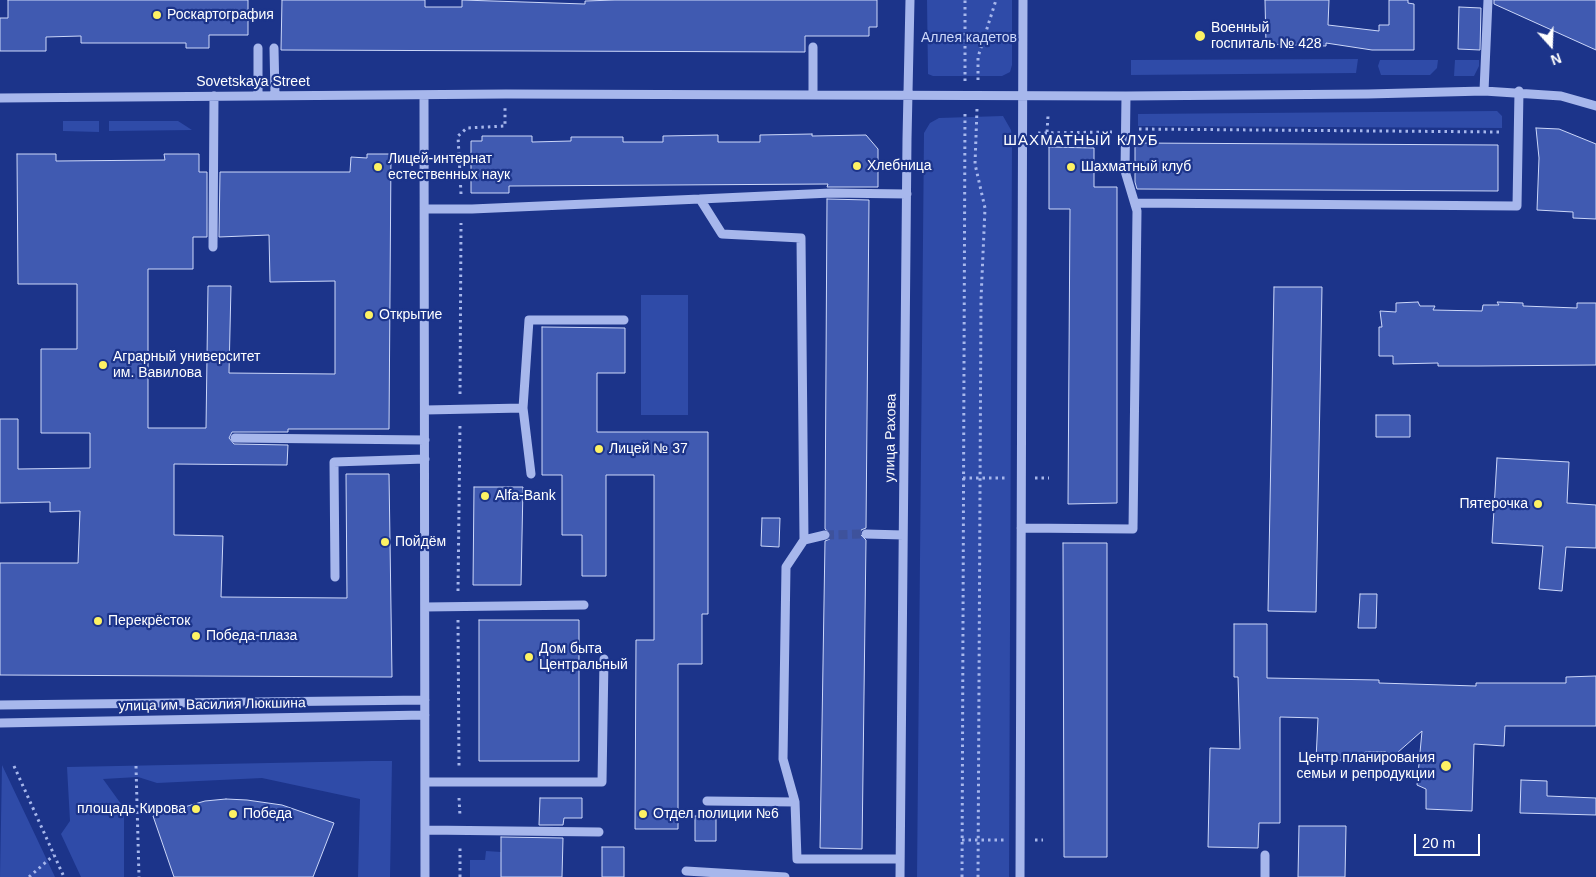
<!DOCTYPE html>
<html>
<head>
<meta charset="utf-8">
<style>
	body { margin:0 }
	#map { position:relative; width:1596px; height:877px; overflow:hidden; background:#1c348a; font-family:Helvetica,sans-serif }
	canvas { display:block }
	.north { position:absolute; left:1526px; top:20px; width:50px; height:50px; -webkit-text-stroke:4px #1c348a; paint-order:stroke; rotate:160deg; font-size:14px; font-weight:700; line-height:20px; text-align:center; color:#fff }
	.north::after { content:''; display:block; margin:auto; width:18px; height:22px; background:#fff; clip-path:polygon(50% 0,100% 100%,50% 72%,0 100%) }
	.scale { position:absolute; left:1414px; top:834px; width:66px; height:22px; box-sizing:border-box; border:2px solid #fff; border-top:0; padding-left:6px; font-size:15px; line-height:18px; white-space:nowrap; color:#fff; -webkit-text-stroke:4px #1c348a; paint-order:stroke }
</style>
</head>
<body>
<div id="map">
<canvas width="1596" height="877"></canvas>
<div class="north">N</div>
<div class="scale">20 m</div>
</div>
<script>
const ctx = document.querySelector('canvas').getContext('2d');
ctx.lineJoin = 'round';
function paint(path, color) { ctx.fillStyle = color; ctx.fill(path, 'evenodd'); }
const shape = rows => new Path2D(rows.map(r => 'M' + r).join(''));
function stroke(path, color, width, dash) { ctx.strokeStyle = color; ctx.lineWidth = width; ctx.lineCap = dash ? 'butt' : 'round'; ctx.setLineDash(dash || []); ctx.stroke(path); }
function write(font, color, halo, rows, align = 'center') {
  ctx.font = font + ' Helvetica,sans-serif'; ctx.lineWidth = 4.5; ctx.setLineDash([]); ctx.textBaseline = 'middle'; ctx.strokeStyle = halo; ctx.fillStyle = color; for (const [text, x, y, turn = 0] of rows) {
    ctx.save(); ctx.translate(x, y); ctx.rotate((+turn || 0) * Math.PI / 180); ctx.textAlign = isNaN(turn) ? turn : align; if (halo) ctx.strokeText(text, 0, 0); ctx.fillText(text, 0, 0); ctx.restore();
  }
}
paint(shape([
	[927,0,1012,0,1012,65,1010,72,1002,76,933,76,928,74],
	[1358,59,1356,73,1131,75,1131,60],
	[1380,60,1438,60,1437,68,1430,75,1381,75,1378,66],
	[1455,60,1479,60,1479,66,1474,76,1454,76],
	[1497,111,1502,116,1502,128,1138,126,1138,114],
	[1003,116,1011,130,1012,138,1009,877,917,877,924,133,930,123,939,118],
	[63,121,99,121,99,132,63,131],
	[109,121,178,121,192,130,109,131],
	[641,295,688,295,688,415,641,415],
	[371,761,392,761,390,877,358,877,360,799,262,778,157,783,138,777,103,779,124,808,124,877,81,877,61,834,70,821,67,767],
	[2,765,55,877,0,877],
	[486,851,501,852,501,877,470,877,470,860,485,860]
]), '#2f4ba8');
const building = shape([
	[8,0,248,0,248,35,209,35,209,48,186,48,186,43,81,43,81,36,46,37,46,51,0,51,0,18,8,18,8,0],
	[282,0,425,0,425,7,462,7,462,0,585,4,585,1,615,0,877,0,877,27,869,27,869,36,805,36,805,52,281,50,282,0],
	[1265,0,1329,0,1328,25,1379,31,1379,25,1389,25,1389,0,1408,0,1408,3,1414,4,1414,50,1372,50,1326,43,1326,46,1266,44,1265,0],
	[1494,0,1596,0,1596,50,1494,4,1494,0],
	[1459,7,1481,8,1480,50,1458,49,1459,7],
	[1536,128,1559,129,1596,144,1596,219,1573,218,1573,212,1537,210,1539,158,1536,128],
	[812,134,812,136,866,135,878,149,878,187,827,187,828,184,509,186,509,193,471,193,471,141,482,141,482,136,532,136,532,142,571,141,571,137,623,137,623,142,663,142,663,136,718,135,718,142,760,142,760,135,812,134],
	[1135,143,1498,145,1498,191,1137,189,1135,182,1135,143],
	[1049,147,1094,148,1094,187,1117,187,1117,503,1068,504,1070,209,1049,209,1049,147],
	[17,154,56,154,56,161,165,160,164,154,199,154,199,172,207,172,207,237,193,237,193,269,148,269,148,428,206,428,208,286,231,286,229,373,335,374,335,281,270,282,269,235,219,237,220,172,350,172,351,157,367,158,367,154,391,154,389,429,288,429,288,432,232,432,229,438,234,444,288,445,287,465,174,464,174,535,223,536,221,597,347,598,346,474,389,474,392,677,0,675,0,563,78,563,80,511,50,512,50,502,0,503,0,419,18,419,18,469,90,468,90,433,41,433,41,349,77,349,77,284,18,284,17,154],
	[827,199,869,200,866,528,861,530,860,534,866,540,862,849,820,848,825,541,830,539,831,534,825,529,827,199],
	[1274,287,1322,287,1316,612,1268,611,1274,287],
	[1418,302,1420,306,1435,306,1433,310,1482,311,1483,305,1499,305,1497,302,1523,303,1523,306,1577,308,1577,303,1596,303,1596,365,1479,366,1438,366,1438,363,1393,364,1393,356,1379,356,1379,327,1382,327,1380,311,1396,312,1396,303,1418,302],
	[542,327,625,328,625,373,597,373,597,432,708,432,708,614,702,614,702,664,678,664,678,829,635,829,636,640,654,640,654,475,606,475,606,576,582,576,582,535,562,535,562,475,542,475,542,327],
	[1376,415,1410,415,1410,437,1376,437,1376,415],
	[1497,458,1569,462,1567,503,1596,505,1596,548,1566,547,1562,591,1539,589,1543,546,1492,543,1497,458],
	[474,487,523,487,521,585,473,585,474,487],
	[762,518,780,518,779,547,761,546,762,518],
	[1063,543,1107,543,1107,857,1064,857,1063,543],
	[1360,594,1377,594,1376,628,1358,628,1360,594],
	[479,620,579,620,579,761,479,761,479,620],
	[1234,624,1267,624,1267,678,1379,680,1379,683,1476,686,1476,683,1566,683,1566,677,1596,676,1596,726,1505,726,1504,746,1474,744,1472,811,1426,809,1426,789,1417,785,1422,731,1389,760,1386,752,1366,752,1348,760,1316,760,1318,718,1280,717,1280,823,1259,823,1258,848,1208,847,1210,748,1240,749,1238,677,1234,677,1234,624],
	[1521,780,1547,781,1547,796,1596,798,1596,815,1520,813,1521,780],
	[540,798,582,798,582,818,564,818,563,825,539,825,540,798],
	[226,799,247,800,282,805,334,823,313,877,174,877,153,816,205,801,226,799],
	[695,816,716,816,716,841,695,841,695,816],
	[1299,826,1346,826,1345,877,1298,877,1299,826],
	[501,837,563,838,562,877,501,877,501,837],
	[602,847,624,847,624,877,602,877,602,847]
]);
paint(building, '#405ab1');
stroke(building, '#ccd7f9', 1);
stroke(shape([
	[825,535,866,534]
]), '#3e529c', 9, [9, 4.5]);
stroke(shape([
	[978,80,978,57,996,0],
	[965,81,965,0],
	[977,109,975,164,985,208,981,299,978,877],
	[1139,129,1501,132],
	[1047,132,1048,116],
	[1038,133,1112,132],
	[461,194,458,136,467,128,505,126,505,108],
	[460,394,461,223],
	[963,478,1008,478],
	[1035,478,1049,478],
	[458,591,460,423],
	[458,620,459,766],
	[14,766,64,877],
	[136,766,139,877],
	[459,798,460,816],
	[962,840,1006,840],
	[1035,840,1043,840],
	[29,877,54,855],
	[460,877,460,845],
	[962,877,965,110]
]), '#a7b7ec', 3, [2.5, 4]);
stroke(shape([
	[813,47,813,95],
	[274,48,275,96],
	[1484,91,1488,0],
	[424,95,425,877],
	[258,96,258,48],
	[0,98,506,94,1126,96,1368,94,1484,91,1561,96,1596,106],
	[700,199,831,193,907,194],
	[1136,203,1517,206,1519,91],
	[425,209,472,209,700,199,722,234,801,238,804,540],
	[213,247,214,96],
	[425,410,523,408],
	[235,438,425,440],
	[531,474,523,408,529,320,624,320],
	[1021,528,1133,529,1137,211,1125,171,1126,96],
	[866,534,903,535],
	[825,535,804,540,786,567,783,759,795,802,797,859,900,859],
	[335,577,334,462,425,459],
	[425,607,584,605],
	[0,705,425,700],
	[0,723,425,715],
	[425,782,602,782,604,659],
	[707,801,795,802],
	[425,830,599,832],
	[1265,855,1265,877],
	[686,871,785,877],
	[900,877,907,139,910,0],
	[1020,877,1023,0]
]), '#a7b7ec', 9);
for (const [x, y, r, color] of [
	[157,15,5,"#fdf264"],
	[1200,36,6,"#fdf264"],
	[857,166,5,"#fdf264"],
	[378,167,5,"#fdf264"],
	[1071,167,5,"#fdf264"],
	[369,315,5,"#fdf264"],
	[103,365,5,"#fdf264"],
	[599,449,5,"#fdf264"],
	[485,496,5,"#fdf264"],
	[1538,504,5,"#fdf264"],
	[385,542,5,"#fdf264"],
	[98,621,5,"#fdf264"],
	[196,636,5,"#fdf264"],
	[529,657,5,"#fdf264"],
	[1446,766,6,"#fdf264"],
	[196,809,5,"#fdf264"],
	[233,814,5,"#fdf264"],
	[643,814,5,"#fdf264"]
]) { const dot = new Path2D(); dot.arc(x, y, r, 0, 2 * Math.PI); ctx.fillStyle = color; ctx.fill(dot); stroke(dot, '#1c348a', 2); }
write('14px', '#fff', '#1c348a', [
	["Роскартография",167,15],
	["Военный",1211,28],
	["госпиталь № 428",1211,44],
	["Лицей-интернат",388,159],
	["естественных наук",388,175],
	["Хлебница",867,166],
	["Шахматный клуб",1081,167],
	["Открытие",379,315],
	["Аграрный университет",113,357],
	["им. Вавилова",113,373],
	["Лицей № 37",609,449],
	["Alfa-Bank",495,496],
	["Пятерочка",1528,504,"right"],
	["Пойдём",395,542],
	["Перекрёсток",108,621],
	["Победа-плаза",206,636],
	["Дом быта",539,649],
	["Центральный",539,665],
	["Центр планирования",1435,758,"right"],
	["семьи и репродукции",1435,774,"right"],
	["площадь Кирова",186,809,"right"],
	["Победа",243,814],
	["Отдел полиции №6",653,814]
], 'left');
write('14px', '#ccd7f9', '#1c348a', [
	["Аллея кадетов",969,38]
]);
write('14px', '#fff', '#1c348a', [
	["Sovetskaya Street",253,82],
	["улица Рахова",891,438,-89],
	["улица им. Василия Люкшина",212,705,-1]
]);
ctx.letterSpacing = '1px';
write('15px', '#fff', '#1c348a', [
	["ШАХМАТНЫЙ КЛУБ",1081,141]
]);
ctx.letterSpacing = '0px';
</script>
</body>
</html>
